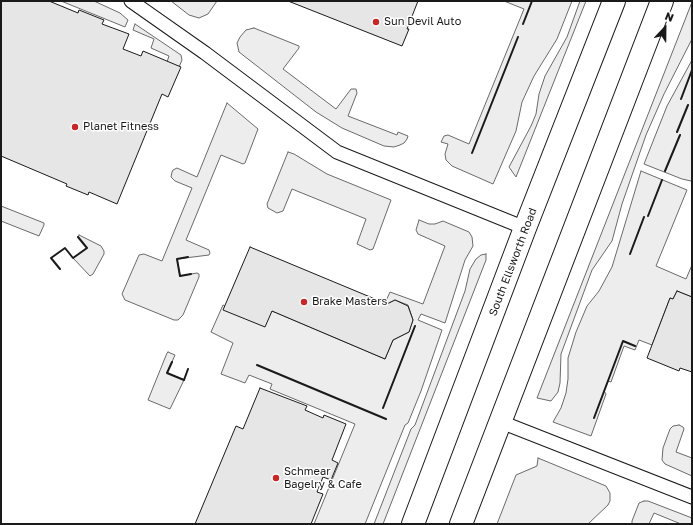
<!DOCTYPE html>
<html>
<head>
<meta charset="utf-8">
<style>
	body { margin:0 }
	#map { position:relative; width:693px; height:525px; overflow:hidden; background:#fff; font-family:"Golos Text",sans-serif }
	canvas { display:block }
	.frame { position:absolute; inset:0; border:2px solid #1a1a1a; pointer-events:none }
	.north { position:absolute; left:645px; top:8px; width:40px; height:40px; -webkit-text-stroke:3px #fff; paint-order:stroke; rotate:22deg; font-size:11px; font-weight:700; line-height:16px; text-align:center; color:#1a1a1a }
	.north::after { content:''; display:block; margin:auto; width:14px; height:18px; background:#1a1a1a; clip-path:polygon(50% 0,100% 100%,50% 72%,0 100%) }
</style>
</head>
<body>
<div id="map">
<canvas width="693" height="525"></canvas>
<div class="frame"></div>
<div class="north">N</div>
</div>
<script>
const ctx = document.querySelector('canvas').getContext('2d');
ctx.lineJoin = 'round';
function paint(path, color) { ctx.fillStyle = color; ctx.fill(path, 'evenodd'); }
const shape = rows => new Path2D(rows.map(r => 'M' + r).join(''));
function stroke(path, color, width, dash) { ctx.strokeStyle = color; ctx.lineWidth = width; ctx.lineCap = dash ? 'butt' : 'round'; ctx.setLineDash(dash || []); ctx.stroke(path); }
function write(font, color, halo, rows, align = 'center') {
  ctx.font = font + ' "Golos Text",sans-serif'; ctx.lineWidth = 3; ctx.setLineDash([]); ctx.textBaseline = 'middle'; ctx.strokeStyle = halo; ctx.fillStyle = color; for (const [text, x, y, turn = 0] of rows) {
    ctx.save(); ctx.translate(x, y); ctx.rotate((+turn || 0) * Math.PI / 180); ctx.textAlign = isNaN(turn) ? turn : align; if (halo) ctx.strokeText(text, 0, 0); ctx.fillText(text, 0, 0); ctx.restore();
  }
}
const green = shape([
	[61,1,94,1,120,13,128,20,125,27,61,1],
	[171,1,217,1,208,14,199,18,189,15,171,1],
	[504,1,572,1,557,39,534,76,522,102,516,131,493,184,452,166,446,160,445,154,448,144,441,142,444,136,448,135,469,144,524,9,504,1],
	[580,1,586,1,516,177,509,167,531,126,536,114,539,94,545,76,567,37,580,1],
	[692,2,692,39,664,94,646,135,622,204,612,241,592,270,561,354,560,383,558,392,551,401,537,398,692,2],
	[135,24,181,55,182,60,179,67,167,62,169,56,151,48,154,39,133,30,135,24],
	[254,28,299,46,299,48,283,69,336,109,351,89,356,89,357,93,348,116,397,135,398,132,408,136,407,139,404,143,400,145,394,147,384,146,342,128,316,112,239,52,237,43,240,37,246,30,254,28],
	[692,60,692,179,691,181,682,179,644,164,667,106,692,60],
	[227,103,258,129,245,163,243,164,221,155,186,240,209,250,210,253,209,255,177,259,180,276,197,273,199,274,199,277,183,315,178,320,174,320,125,300,122,294,139,255,144,254,162,261,192,188,175,181,171,177,172,172,173,170,177,168,197,177,227,103],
	[288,152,294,154,327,174,391,200,373,249,370,250,357,244,366,219,292,189,283,211,277,213,268,208,267,204,288,152],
	[641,171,687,190,656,266,686,279,692,265,692,297,677,291,673,299,670,298,652,345,639,340,635,350,624,346,611,382,608,381,604,391,606,394,591,436,553,422,561,408,566,393,568,379,568,358,576,332,587,306,599,291,612,267,641,171],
	[1,206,44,223,44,225,39,236,1,221,1,206],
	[419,220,429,224,435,224,443,221,469,232,472,237,473,246,465,260,445,323,421,314,418,320,442,330,421,391,408,423,405,425,365,524,314,524,355,424,270,389,272,384,249,375,245,383,221,374,233,343,211,332,223,305,225,306,272,311,385,359,393,340,409,332,413,320,408,305,395,300,387,304,385,303,390,292,423,304,445,246,418,234,416,230,419,220],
	[79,235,101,246,104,251,104,254,93,274,90,276,73,258,87,248,78,237,79,235],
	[486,254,486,260,383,524,374,524,411,429,415,425,465,291,470,269,476,259,481,255,486,254],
	[168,352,175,355,167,373,184,380,170,409,148,400,167,353,168,352],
	[679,425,683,427,684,429,676,452,692,458,692,476,665,464,662,460,663,448,670,429,673,426,679,425],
	[538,458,606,486,610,493,610,501,608,505,588,524,497,524,516,475,537,466,538,458],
	[644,501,648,501,692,518,692,524,681,524,654,513,649,524,632,524,632,521,639,503,644,501]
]);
paint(green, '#ededed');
stroke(green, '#6a6a6a', 1);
const building = shape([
	[1,1,49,1,78,13,79,10,104,20,102,24,129,34,123,49,141,56,143,51,181,67,168,97,162,94,117,204,89,192,88,195,66,186,67,184,1,156,1,1],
	[288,1,418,1,407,29,409,29,402,46,288,1],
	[250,247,387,304,395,300,408,306,413,320,409,332,393,340,385,359,272,311,265,327,223,310,250,247],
	[677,291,692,297,692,372,680,368,679,371,647,358,670,298,673,299,677,291],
	[260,388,307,406,305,410,323,418,324,415,346,424,332,460,338,463,331,480,323,477,317,492,323,494,311,524,195,524,236,426,243,429,260,388]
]);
paint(building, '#e6e6e6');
stroke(building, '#1a1a1a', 1);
const service = shape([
	[131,1,205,53,337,152,525,228],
	[501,422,692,497]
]);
const tertiary = shape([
	[413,524,525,228,614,1],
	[461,524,662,1]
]);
stroke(service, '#1a1a1a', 15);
stroke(tertiary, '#1a1a1a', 24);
stroke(service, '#fff', 13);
stroke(tertiary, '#fff', 22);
stroke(shape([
	[523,24,532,1],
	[681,99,692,70],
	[677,132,688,105],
	[472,153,518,37],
	[665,171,680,135],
	[648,216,662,180],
	[630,254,644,217],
	[188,257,177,259,180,276,191,274],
	[60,269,51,258,65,248,73,258,87,248,78,237],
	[172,362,167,373,184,380,188,369],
	[257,365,386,419],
	[383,408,415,326],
	[594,418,623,341,635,346]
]), '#1a1a1a', 2);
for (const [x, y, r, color] of [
	[376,22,4,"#c62828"],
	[75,127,4,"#c62828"],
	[304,302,4,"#c62828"],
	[276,478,4,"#c62828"]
]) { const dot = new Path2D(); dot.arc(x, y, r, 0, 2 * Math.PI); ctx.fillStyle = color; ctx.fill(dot); stroke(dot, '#fff', 1.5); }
write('11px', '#1a1a1a', '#fff', [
	["Sun Devil Auto",384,22],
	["Planet Fitness",83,127],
	["Brake Masters",312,302],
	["Schmear",284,472],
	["Bagelry & Cafe",284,485]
], 'left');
write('11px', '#1a1a1a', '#fff', [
	["South Ellsworth Road",513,262,-69]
]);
</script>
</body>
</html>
